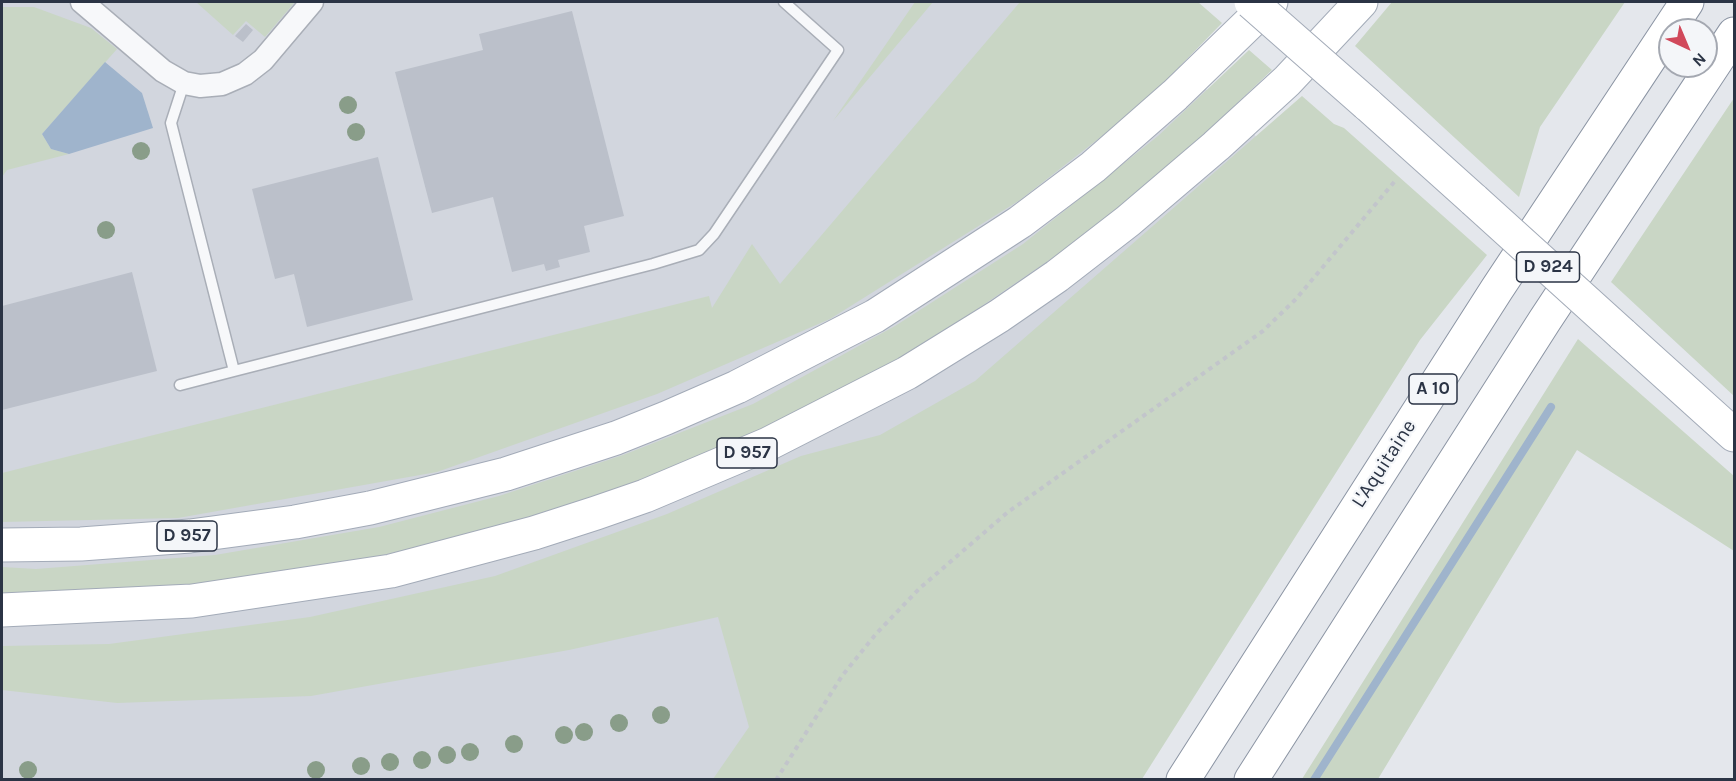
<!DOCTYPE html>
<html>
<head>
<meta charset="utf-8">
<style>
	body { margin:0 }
	#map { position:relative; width:1736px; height:781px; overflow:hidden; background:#e4e7ec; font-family:Karla,sans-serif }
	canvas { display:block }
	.frame { position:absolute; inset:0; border:3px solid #2b3445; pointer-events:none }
	.north { position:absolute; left:1658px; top:18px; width:60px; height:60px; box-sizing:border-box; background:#f4f6f9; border:2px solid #a4a8b1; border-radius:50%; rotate:136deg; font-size:16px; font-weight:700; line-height:24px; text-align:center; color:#2b3445 }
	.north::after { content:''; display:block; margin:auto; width:21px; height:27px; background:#d1495b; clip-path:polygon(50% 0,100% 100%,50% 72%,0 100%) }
</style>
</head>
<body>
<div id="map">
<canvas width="1736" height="781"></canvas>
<div class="frame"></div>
<div class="north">N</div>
</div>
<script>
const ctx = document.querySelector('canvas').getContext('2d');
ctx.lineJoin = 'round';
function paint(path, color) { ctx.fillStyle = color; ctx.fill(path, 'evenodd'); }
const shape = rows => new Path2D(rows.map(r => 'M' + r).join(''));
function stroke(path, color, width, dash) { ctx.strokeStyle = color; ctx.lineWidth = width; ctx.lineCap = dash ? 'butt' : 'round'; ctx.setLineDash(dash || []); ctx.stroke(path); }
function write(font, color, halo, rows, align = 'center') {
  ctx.font = font + ' Karla,sans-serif'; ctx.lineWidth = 4.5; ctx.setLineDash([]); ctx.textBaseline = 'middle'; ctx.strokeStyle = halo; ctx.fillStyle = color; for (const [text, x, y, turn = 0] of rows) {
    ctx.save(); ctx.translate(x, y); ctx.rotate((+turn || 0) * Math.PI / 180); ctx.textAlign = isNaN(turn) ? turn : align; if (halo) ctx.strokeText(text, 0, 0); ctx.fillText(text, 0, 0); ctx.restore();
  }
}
paint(shape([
	[2,2,1114,2,1392,265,1072,779,2,780]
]), '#d2d6de');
paint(shape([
	[196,2,295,2,265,37,246,21,233,35],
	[915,2,933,2,833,121],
	[1020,2,1198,2,1222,23,1143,104,1020,200,830,319,657,394,437,472,178,518,2,522,2,473,709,296,712,308,752,244,780,284],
	[1392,2,1625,2,1540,127,1519,197,1355,46],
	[2,7,34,7,91,28,117,49,42,134,51,149,69,154,7,170,2,177],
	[1249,50,1272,70,1185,153,1073,244,914,352,808,410,627,485,521,523,357,561,186,586,2,594,2,567,36,569,215,555,379,527,499,496,623,455,753,404,895,326,1023,244,1158,136],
	[1302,96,1334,124,1344,128,1487,255,1420,340,1142,779,713,779,749,727,718,617,569,650,311,696,117,703,2,690,2,646,109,644,310,617,495,576,667,514,801,456,880,435,975,381],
	[1734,98,1734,396,1611,282],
	[1578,339,1734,476,1734,551,1577,450,1378,779,1302,779]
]), '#c9d6c5');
paint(shape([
	[105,62,142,93,153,128,69,154,51,149,42,134]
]), '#9fb4cc');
stroke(shape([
	[1314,780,1551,407]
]), '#9fb4cc', 8);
paint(shape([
	[572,11,624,216,584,226,590,252,558,260,560,267,546,271,544,264,512,272,493,197,432,213,395,72,483,50,479,34],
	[246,24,253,30,243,42,235,36],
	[378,157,413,300,307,327,294,274,275,279,252,189],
	[132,272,157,371,2,410,2,306]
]), '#bbc0ca');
const service = shape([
	[234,371,653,264,699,250,714,234,838,50,784,2],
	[180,385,234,371,171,123,184,83]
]);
const minor = shape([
	[82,2,163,71,184,83,200,86,222,84,245,74,263,60,312,2]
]);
const primary = shape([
	[1367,104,1474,200],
	[1622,334,1734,435],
	[2,545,81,544,190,536,295,522,370,508,506,474,616,438,666,418,737,387,875,316,1020,222,1093,167,1175,95,1271,2],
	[2,610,192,601,391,571,534,533,596,513,645,496,768,444,907,373,999,316,1057,276,1128,221,1216,146,1287,81,1361,2]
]);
const motorway = shape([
	[1183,780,1497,289,1687,2],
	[1251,780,1545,320,1734,34]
]);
stroke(service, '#a9aeb7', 13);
stroke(minor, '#a9aeb7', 25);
stroke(primary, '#a3abb8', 35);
stroke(motorway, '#8b94a3', 35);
stroke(shape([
	[776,780,842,676,876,634,920,588,1008,512,1263,331,1296,299,1395,181]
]), '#c2c5cb', 4, [4.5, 4.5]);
stroke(service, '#f7f8fa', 10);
stroke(minor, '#f7f8fa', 22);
stroke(primary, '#fff', 33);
stroke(motorway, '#fff', 33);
const primaryBridge = shape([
	[1251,2,1367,104],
	[1474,200,1622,334]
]);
stroke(primaryBridge, '#a3abb8', 35, []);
stroke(primaryBridge, '#fff', 33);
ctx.fillStyle = '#899d89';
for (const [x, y] of [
	[348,105],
	[356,132],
	[141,151],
	[106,230],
	[661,715],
	[619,723],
	[584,732],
	[564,735],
	[514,744],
	[470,752],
	[447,755],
	[422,760],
	[390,762],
	[361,766],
	[28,770],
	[316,770]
]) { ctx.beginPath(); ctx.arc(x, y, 9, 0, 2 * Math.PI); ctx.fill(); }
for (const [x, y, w] of [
	[1548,267,63],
	[1433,389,48],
	[747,453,60],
	[187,536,60]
]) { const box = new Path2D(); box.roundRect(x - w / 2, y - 15, w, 30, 4.5); ctx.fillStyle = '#f4f6f9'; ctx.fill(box); stroke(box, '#2b3445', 1.5); }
write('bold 18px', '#2b3445', null, [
	["D 924",1548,267],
	["A 10",1433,389],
	["D 957",747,453],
	["D 957",187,536]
]);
write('20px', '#2b3445', '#f4f6f9', [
	["L'Aquitaine",1384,464,-57]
]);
</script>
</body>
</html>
